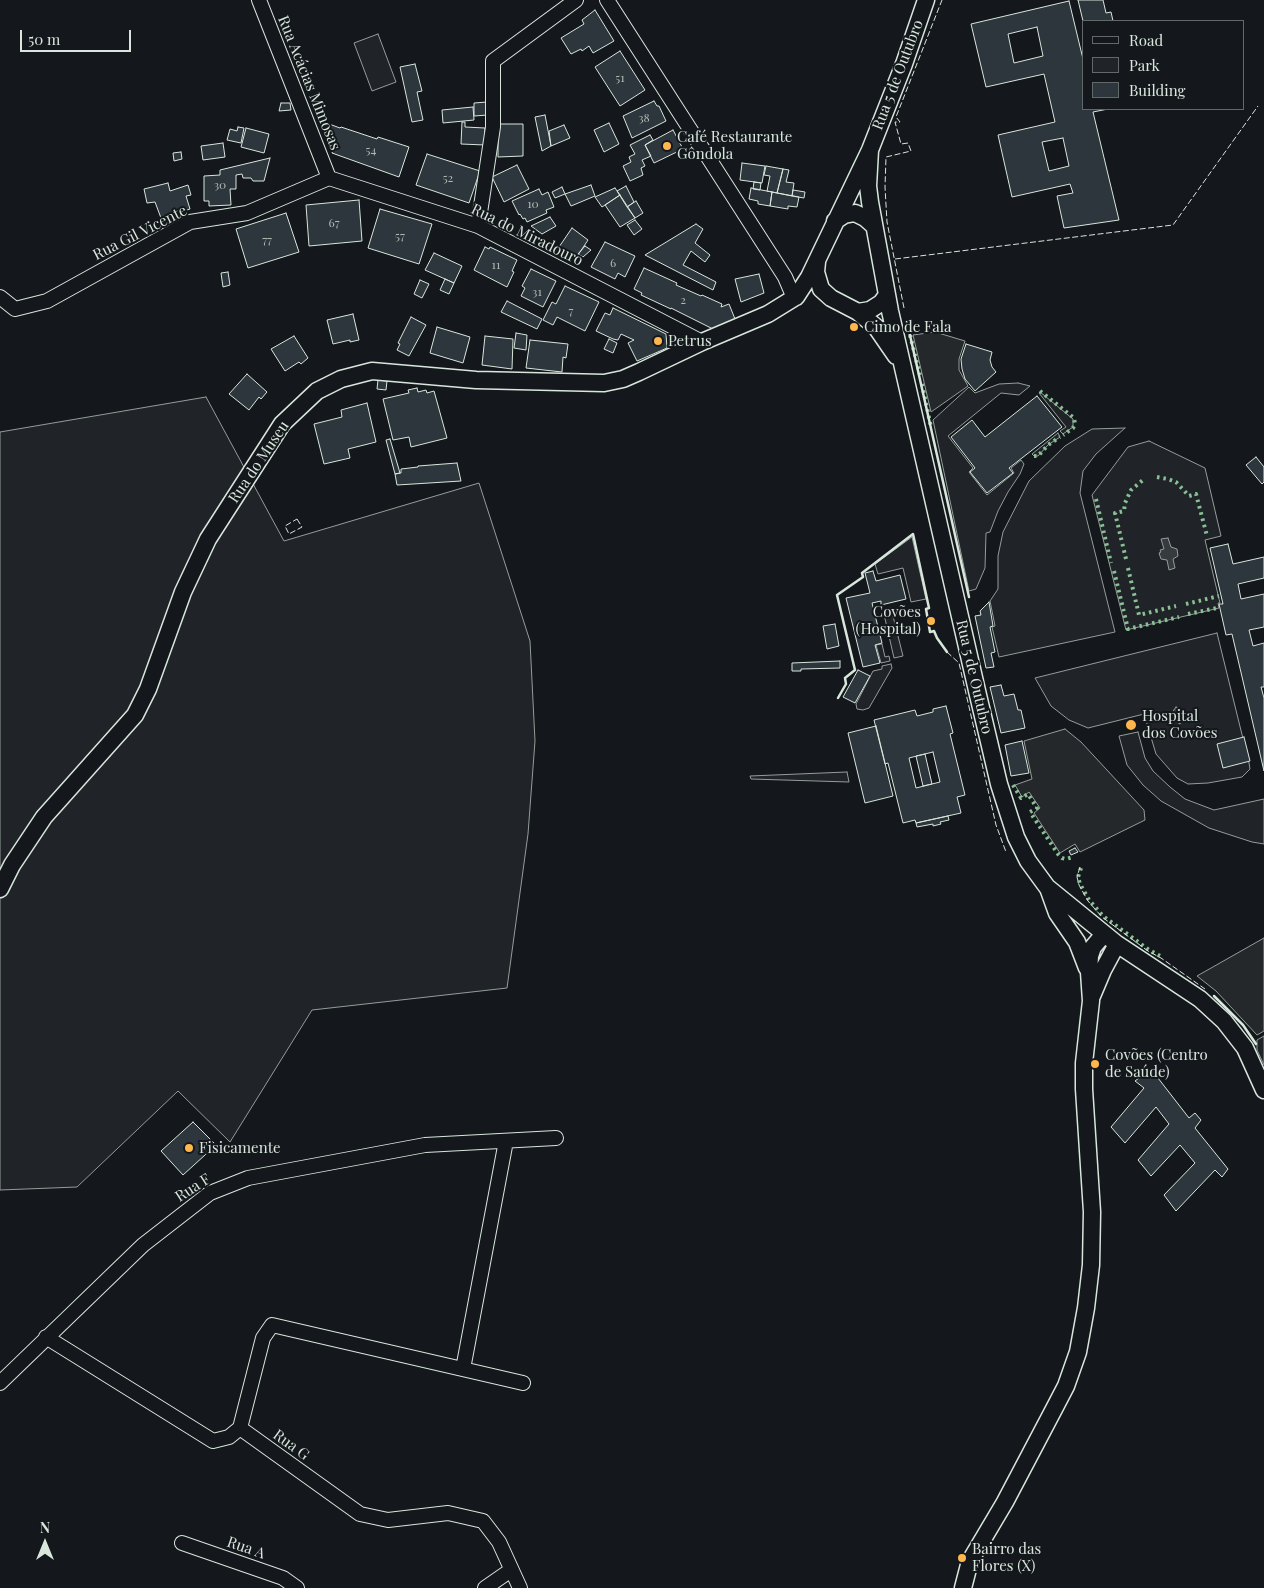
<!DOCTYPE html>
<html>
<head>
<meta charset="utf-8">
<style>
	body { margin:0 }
	#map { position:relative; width:1264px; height:1588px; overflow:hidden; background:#14181c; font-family:"Playfair Display",serif }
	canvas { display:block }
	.legend { position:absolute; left:1082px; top:20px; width:162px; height:90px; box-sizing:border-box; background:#14181c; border:1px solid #626a69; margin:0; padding:6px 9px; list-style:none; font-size:15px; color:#d8e6dc }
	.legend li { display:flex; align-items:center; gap:10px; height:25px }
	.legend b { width:25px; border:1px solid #626a69 }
	.north { position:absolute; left:20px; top:1518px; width:50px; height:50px; -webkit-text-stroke:4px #14181c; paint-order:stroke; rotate:0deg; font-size:14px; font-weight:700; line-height:20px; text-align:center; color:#d8e6dc }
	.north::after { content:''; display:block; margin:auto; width:18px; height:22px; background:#d8e6dc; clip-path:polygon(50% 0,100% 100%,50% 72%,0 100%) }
	.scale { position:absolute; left:20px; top:30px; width:111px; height:22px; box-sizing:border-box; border:2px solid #d8e6dc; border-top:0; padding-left:6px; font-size:15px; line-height:18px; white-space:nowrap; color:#d8e6dc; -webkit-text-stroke:4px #14181c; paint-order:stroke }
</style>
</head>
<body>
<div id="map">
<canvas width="1264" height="1588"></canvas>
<ul class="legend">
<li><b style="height:6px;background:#14181c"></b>Road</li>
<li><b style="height:14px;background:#202428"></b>Park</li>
<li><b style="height:14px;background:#2c363c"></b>Building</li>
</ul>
<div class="north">N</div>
<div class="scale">50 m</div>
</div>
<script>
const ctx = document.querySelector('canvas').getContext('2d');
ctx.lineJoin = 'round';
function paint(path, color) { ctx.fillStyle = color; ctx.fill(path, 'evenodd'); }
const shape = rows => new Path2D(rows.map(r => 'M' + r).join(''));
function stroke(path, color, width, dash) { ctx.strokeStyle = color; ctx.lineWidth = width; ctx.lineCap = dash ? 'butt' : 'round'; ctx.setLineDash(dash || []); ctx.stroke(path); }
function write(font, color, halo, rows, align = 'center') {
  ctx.font = font + ' "Playfair Display",serif'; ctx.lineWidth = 4; ctx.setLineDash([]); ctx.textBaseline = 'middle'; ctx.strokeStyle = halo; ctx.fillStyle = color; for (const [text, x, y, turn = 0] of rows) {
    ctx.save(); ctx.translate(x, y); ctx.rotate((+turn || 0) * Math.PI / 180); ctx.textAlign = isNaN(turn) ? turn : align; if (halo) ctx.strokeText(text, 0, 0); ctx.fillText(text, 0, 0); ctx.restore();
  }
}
const green = shape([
	[378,34,396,82,372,91,354,43,378,34],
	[1018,383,1030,386,1019,395,1001,393,948,436,973,468,969,472,987,495,1014,473,1011,468,1021,460,1024,464,1020,474,1008,492,998,511,990,532,986,533,985,568,976,589,969,591,933,420,969,387,975,393,999,384,1018,383],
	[1040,392,1073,419,1073,427,1063,434,1060,431,1066,427,1039,393,1040,392],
	[206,397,284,541,479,483,530,641,535,741,528,834,507,988,312,1010,230,1142,178,1091,77,1187,0,1190,0,432,206,397],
	[1125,428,1096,454,1083,471,1080,493,1115,632,999,657,992,627,995,626,990,601,998,589,998,556,1003,532,1029,481,1065,446,1092,429,1125,428],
	[1058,433,1060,437,1048,445,1038,456,1034,456,1032,454,1058,433],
	[1149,441,1205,468,1221,536,1205,540,1220,603,1218,603,1219,608,1126,630,1092,495,1128,447,1149,441],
	[912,537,926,599,911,602,903,568,878,574,875,564,912,537],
	[891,608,903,656,894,658,883,610,891,608],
	[1217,633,1249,763,1250,769,1242,777,1208,783,1188,784,1177,778,1156,754,1144,714,1088,728,1069,720,1051,706,1035,678,1217,633],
	[882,644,885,657,889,656,890,661,881,663,876,645,882,644],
	[891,664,892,668,869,708,863,710,857,709,856,704,873,671,882,669,882,666,891,664],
	[1138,732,1145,758,1153,771,1170,787,1185,799,1214,810,1264,799,1264,844,1252,842,1209,828,1161,801,1143,785,1127,765,1119,736,1138,732],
	[847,772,849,782,751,779,750,776,847,772],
	[1264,1036,1264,1065,1257,1050,1257,1040,1264,1036]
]);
paint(green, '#202428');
stroke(green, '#939e99', 1);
const parking = shape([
	[935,332,965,341,959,359,959,370,968,386,931,412,913,335,935,332],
	[1065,729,1081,742,1144,810,1145,820,1080,852,1075,844,1060,853,1034,813,1040,808,1029,792,1022,797,1015,785,1032,779,1024,741,1065,729],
	[1264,938,1264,1031,1257,1035,1216,991,1197,976,1264,938]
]);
paint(parking, '#24282b');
stroke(parking, '#939e99', 1);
const water = shape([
	[1168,538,1171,547,1177,549,1178,556,1173,559,1175,568,1169,570,1167,560,1161,559,1159,553,1161,552,1160,550,1164,549,1161,539,1168,538],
	[1176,707,1186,713,1180,724,1169,717,1176,707]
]);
paint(water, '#363b3e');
stroke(water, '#939e99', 1);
const building = shape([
	[1078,0,1103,0,1106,13,1111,12,1113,21,1083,21,1078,0],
	[1069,1,1083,59,1083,109,1108,109,1093,112,1119,220,1064,228,1057,196,1073,193,1070,184,1012,197,998,135,1055,122,1044,74,986,87,971,24,1069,1],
	[1037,27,1043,56,1014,63,1008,34,1037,27],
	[1063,138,1069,166,1049,171,1042,142,1063,138],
	[595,10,614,41,593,53,589,46,582,51,581,49,571,54,561,38,584,24,582,20,595,10],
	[620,51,645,90,620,106,595,67,620,51],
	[415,64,422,91,417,92,423,120,412,122,400,67,415,64],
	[654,101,657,106,659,106,666,121,632,138,623,116,654,101],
	[487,102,488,115,474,116,474,103,487,102],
	[281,103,290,103,291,110,279,111,281,103],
	[473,107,474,120,443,123,442,110,473,107],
	[545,115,551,146,542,151,535,117,545,115],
	[462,122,465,122,465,127,485,128,485,145,461,144,462,122],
	[609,123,619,144,604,152,594,130,609,123],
	[329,124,340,128,341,127,377,139,378,137,409,147,399,177,332,153,335,143,329,124],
	[498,124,523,124,523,156,498,157,498,124],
	[564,125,570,138,551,146,549,131,564,125],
	[238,127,244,128,241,143,227,140,230,129,237,131,238,127],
	[246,128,269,134,264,153,241,147,246,128],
	[673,130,683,149,654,163,645,145,673,130],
	[650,135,653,140,645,145,651,156,642,160,645,166,641,168,643,175,630,181,623,166,631,162,629,157,635,154,630,145,650,135],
	[223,143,225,157,203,160,201,146,223,143],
	[181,152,182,159,174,161,173,153,181,152],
	[427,154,480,171,469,203,416,185,427,154],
	[270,158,264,181,253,181,251,178,243,178,242,174,236,175,236,189,230,189,231,205,209,206,209,201,204,201,204,176,220,175,220,170,270,158],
	[742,163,765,166,762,183,740,180,742,163],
	[517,165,529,189,504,202,492,177,517,165],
	[766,166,783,169,777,193,767,191,770,176,764,175,766,166],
	[783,169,789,170,786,182,794,183,792,196,777,193,783,169],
	[754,182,761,183,760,190,753,189,754,182],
	[168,183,170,191,188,185,191,195,186,196,190,209,161,218,155,202,147,203,144,189,168,183],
	[591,185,595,196,571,206,565,194,591,185],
	[626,186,634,202,627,207,617,191,626,186],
	[562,187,565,194,555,198,552,192,562,187],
	[615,188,620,195,602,207,595,197,615,188],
	[751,188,772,192,770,206,758,204,758,201,749,199,751,188],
	[539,189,542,195,548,192,554,207,546,210,547,213,527,222,525,218,523,219,520,214,519,215,512,201,539,189],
	[793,190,805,192,804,198,792,196,793,190],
	[772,192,799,197,797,207,788,206,788,209,770,206,772,192],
	[620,195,635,218,620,227,605,205,620,195],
	[359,200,362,241,309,246,306,205,359,200],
	[636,201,643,213,635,218,627,207,636,201],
	[380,209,432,224,419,264,368,248,380,209],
	[286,213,299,252,248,268,236,229,286,213],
	[550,217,556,226,542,234,531,226,550,217],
	[635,220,642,229,634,235,627,225,635,220],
	[696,224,703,229,695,243,710,255,705,262,691,251,683,265,716,282,713,290,645,255,696,224],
	[572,228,588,240,576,258,559,247,572,228],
	[605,242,635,256,625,277,618,273,615,279,591,267,605,242],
	[585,246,591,250,583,257,578,254,585,246],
	[485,247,489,249,490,247,517,260,512,271,514,272,507,287,474,270,485,247],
	[434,253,462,266,454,283,425,270,434,253],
	[644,268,677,283,676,285,701,296,702,295,722,304,721,307,729,304,735,319,713,329,671,308,671,309,641,295,642,293,634,289,644,268],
	[531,269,556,281,543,307,521,296,525,288,522,286,531,269],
	[228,272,230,285,223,287,221,273,228,272],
	[759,274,764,293,741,302,735,279,759,274],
	[445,279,454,283,449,294,440,290,445,279],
	[420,280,429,284,422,298,414,294,420,280],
	[565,286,599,302,585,331,557,317,553,325,543,320,552,302,556,304,565,286],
	[507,301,542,319,537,329,501,312,507,301],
	[613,308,666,334,667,348,637,361,628,343,634,340,621,334,618,340,613,339,596,331,605,313,610,315,613,308],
	[353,314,359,340,350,342,350,340,333,344,327,320,353,314],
	[411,317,426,325,409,356,397,350,400,344,398,343,411,317],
	[437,327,470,337,463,363,430,353,437,327],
	[516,333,527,335,526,350,514,348,516,333],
	[294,336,308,358,301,364,299,362,285,371,271,349,294,336],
	[485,336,513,339,512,369,482,365,485,336],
	[609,339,617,343,613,353,604,349,609,339],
	[530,340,568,344,566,358,563,357,562,372,526,368,530,340],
	[966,344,992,352,990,360,992,367,996,372,975,391,965,379,962,369,961,359,966,344],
	[247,374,267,392,261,399,259,397,249,410,229,394,247,374],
	[378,380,387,381,386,390,377,389,378,380],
	[417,388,418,392,426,390,427,393,434,391,447,438,411,447,409,437,393,440,383,399,409,393,408,390,417,388],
	[1037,396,1062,427,1009,468,1013,473,987,493,970,472,975,468,951,437,972,420,985,437,1037,396],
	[367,403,376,442,348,449,350,458,324,464,314,424,342,417,341,410,367,403],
	[390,439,400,473,395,474,386,440,390,439],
	[1256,457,1264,467,1264,482,1262,484,1246,465,1256,457],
	[457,463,461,481,397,485,395,474,401,473,401,469,418,467,418,466,457,463],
	[1228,544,1233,564,1264,557,1264,578,1238,584,1241,599,1264,594,1264,627,1249,630,1253,646,1264,643,1264,687,1261,687,1264,698,1264,771,1232,634,1226,635,1219,604,1223,604,1210,548,1228,544],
	[873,571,876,581,900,575,906,599,881,605,881,601,872,603,882,643,875,645,880,663,863,667,846,598,870,593,865,573,873,571],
	[989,602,993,626,990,627,995,652,991,653,994,667,986,668,975,616,981,615,980,611,989,602],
	[835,624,839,646,827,649,823,626,835,624],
	[840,661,840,668,801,669,801,671,792,671,792,663,840,661],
	[858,670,870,676,855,703,843,697,858,670],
	[1001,685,1004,696,1014,694,1018,710,1021,710,1025,728,1001,733,990,687,1001,685],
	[946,706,953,733,950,734,965,795,957,797,961,813,916,823,915,820,903,823,888,763,885,764,874,720,915,710,917,716,933,712,933,709,946,706],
	[933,752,940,782,916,788,909,758,933,752],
	[876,726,893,796,865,803,848,733,876,726],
	[1244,737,1250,761,1223,768,1217,744,1244,737],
	[1022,741,1029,773,1011,776,1005,745,1022,741],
	[925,754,932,784,923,786,916,756,925,754],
	[948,816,949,820,940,822,941,824,933,826,933,824,917,827,916,823,948,816],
	[1075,848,1078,852,1071,855,1069,851,1075,848],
	[1151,1069,1189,1118,1195,1113,1201,1120,1195,1128,1228,1169,1222,1177,1215,1170,1176,1211,1164,1195,1195,1163,1180,1145,1151,1176,1138,1160,1169,1124,1156,1107,1125,1143,1111,1127,1144,1088,1135,1081,1151,1069],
	[193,1122,216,1145,183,1175,161,1151,193,1122]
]);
paint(building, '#2c363c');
stroke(building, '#d8e6dc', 1);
const minor = shape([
	[259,0,329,178],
	[607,0,785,277,794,298,796,297],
	[329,178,478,226,702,342],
	[478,226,493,127,493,61,576,0],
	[0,297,15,309,47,301,190,222,247,213,329,178],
	[46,1337,213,1441,229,1437,240,1428],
	[463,1369,506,1141],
	[0,1383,143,1245,210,1193,248,1178,425,1145,556,1138],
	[240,1428,263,1338,272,1325,523,1383],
	[240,1428,360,1514,388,1520,448,1513,483,1521,499,1542,520,1588],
	[182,1543,283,1578,297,1588],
	[485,1588,511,1570]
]);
const tertiary = shape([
	[870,150,868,186,870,202,890,311,978,695,999,784,1016,837,1028,861,1047,887,1117,944,1200,999,1224,1021,1245,1048,1264,1090],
	[835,221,844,215,855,213,865,218,874,226],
	[817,262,816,272,821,289,831,298,858,312,876,327,896,356],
	[796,297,809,277,870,150,904,64,926,0],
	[858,312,870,310,881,303,887,295],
	[1048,888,1057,913,1077,942,1087,968],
	[0,889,12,865,44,817,135,715,148,689,183,592,208,539,282,424,317,391,341,379,372,371,476,380,604,383,623,379,639,372,702,342,768,314,794,298],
	[1092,996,1103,970,1117,944],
	[963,1588,970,1561,1005,1502,1054,1409,1066,1386,1078,1352,1086,1308,1091,1265,1092,1212,1084,1089,1084,1063,1091,1001,1089,972,1090,956,1093,947,1104,934]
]);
stroke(minor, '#d8e6dc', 16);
stroke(tertiary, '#d8e6dc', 19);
stroke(minor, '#14181c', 14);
stroke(tertiary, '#14181c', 16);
stroke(shape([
	[910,335,920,375],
	[922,384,931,427],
	[1040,391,1074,418,1075,424,1073,428,1063,435],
	[1034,456,1038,456,1048,445,1060,437],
	[1157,477,1168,479,1176,482,1189,496,1196,494,1207,536],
	[1096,499,1111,563],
	[1126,559,1115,513,1124,511,1125,503,1131,490,1143,480],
	[1128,568,1139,615,1176,606],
	[1114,571,1128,629,1179,617],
	[1186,604,1219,596],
	[1188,614,1217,608],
	[1013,785,1021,798,1028,794,1037,808,1030,812,1058,854,1062,858,1066,859,1073,857],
	[1081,868,1078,877,1080,884,1089,900,1103,916,1149,950,1162,957]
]), '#8ac095', 4, [2.5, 4]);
stroke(shape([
	[895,259,1173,225,1258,106],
	[904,308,887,222,885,187,886,157,911,151,908,143,901,144,895,122,900,122,896,117,942,0],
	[297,519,302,527,289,534,285,526,297,519],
	[947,652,959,663,996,825,1006,852],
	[1080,867,1077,877,1079,885,1088,901,1102,917,1148,951,1161,958,1205,989]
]), '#d8e6dc', 1, [6, 2.5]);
stroke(shape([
	[907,322,969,597],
	[838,698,846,684,845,678,855,670,837,595,863,577,862,573,913,534,929,608,926,609,930,632,934,631,937,638,947,652],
	[1214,996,1243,1025,1256,1044]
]), '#d8e6dc', 2.5);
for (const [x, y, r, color] of [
	[667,146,5,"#ffb74d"],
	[854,327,5,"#ffb74d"],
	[658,341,5,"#ffb74d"],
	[931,621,5,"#ffb74d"],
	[1131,725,6,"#ffb74d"],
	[1095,1064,5,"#ffb74d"],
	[189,1148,5,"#ffb74d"],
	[962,1558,5,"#ffb74d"]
]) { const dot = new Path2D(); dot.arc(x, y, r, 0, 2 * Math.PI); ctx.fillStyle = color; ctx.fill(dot); stroke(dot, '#14181c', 2); }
write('12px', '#adbab4', null, [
	["51",620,78],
	["38",644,118],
	["54",371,150],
	["52",448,178],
	["30",220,185],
	["10",533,204],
	["67",334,223],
	["57",400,236],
	["77",267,240],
	["6",613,263],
	["11",496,265],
	["31",537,292],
	["2",683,300],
	["7",571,311]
]);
write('15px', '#d8e6dc', '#14181c', [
	["Rua 5 de Outubro",898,75,-69],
	["Rua Acácias Mimosas",309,83,68],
	["Rua Gil Vicente",140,233,-27],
	["Rua do Miradouro",527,235,26],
	["Rua do Museu",259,462,-56],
	["Rua 5 de Outubro",974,677,77],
	["Rua F",193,1188,-33],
	["Rua G",291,1445,36],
	["Rua A",246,1548,19]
]);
write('15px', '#d8e6dc', '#14181c', [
	["Café Restaurante",677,137],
	["Gôndola",677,154],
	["Cimo de Fala",864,327],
	["Petrus",668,341],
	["Covões",921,612,"right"],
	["(Hospital)",921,629,"right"],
	["Hospital",1142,716],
	["dos Covões",1142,733],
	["Covões (Centro",1105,1055],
	["de Saúde)",1105,1072],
	["Fisicamente",199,1148],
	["Bairro das",972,1549],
	["Flores (X)",972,1566]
], 'left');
</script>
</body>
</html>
